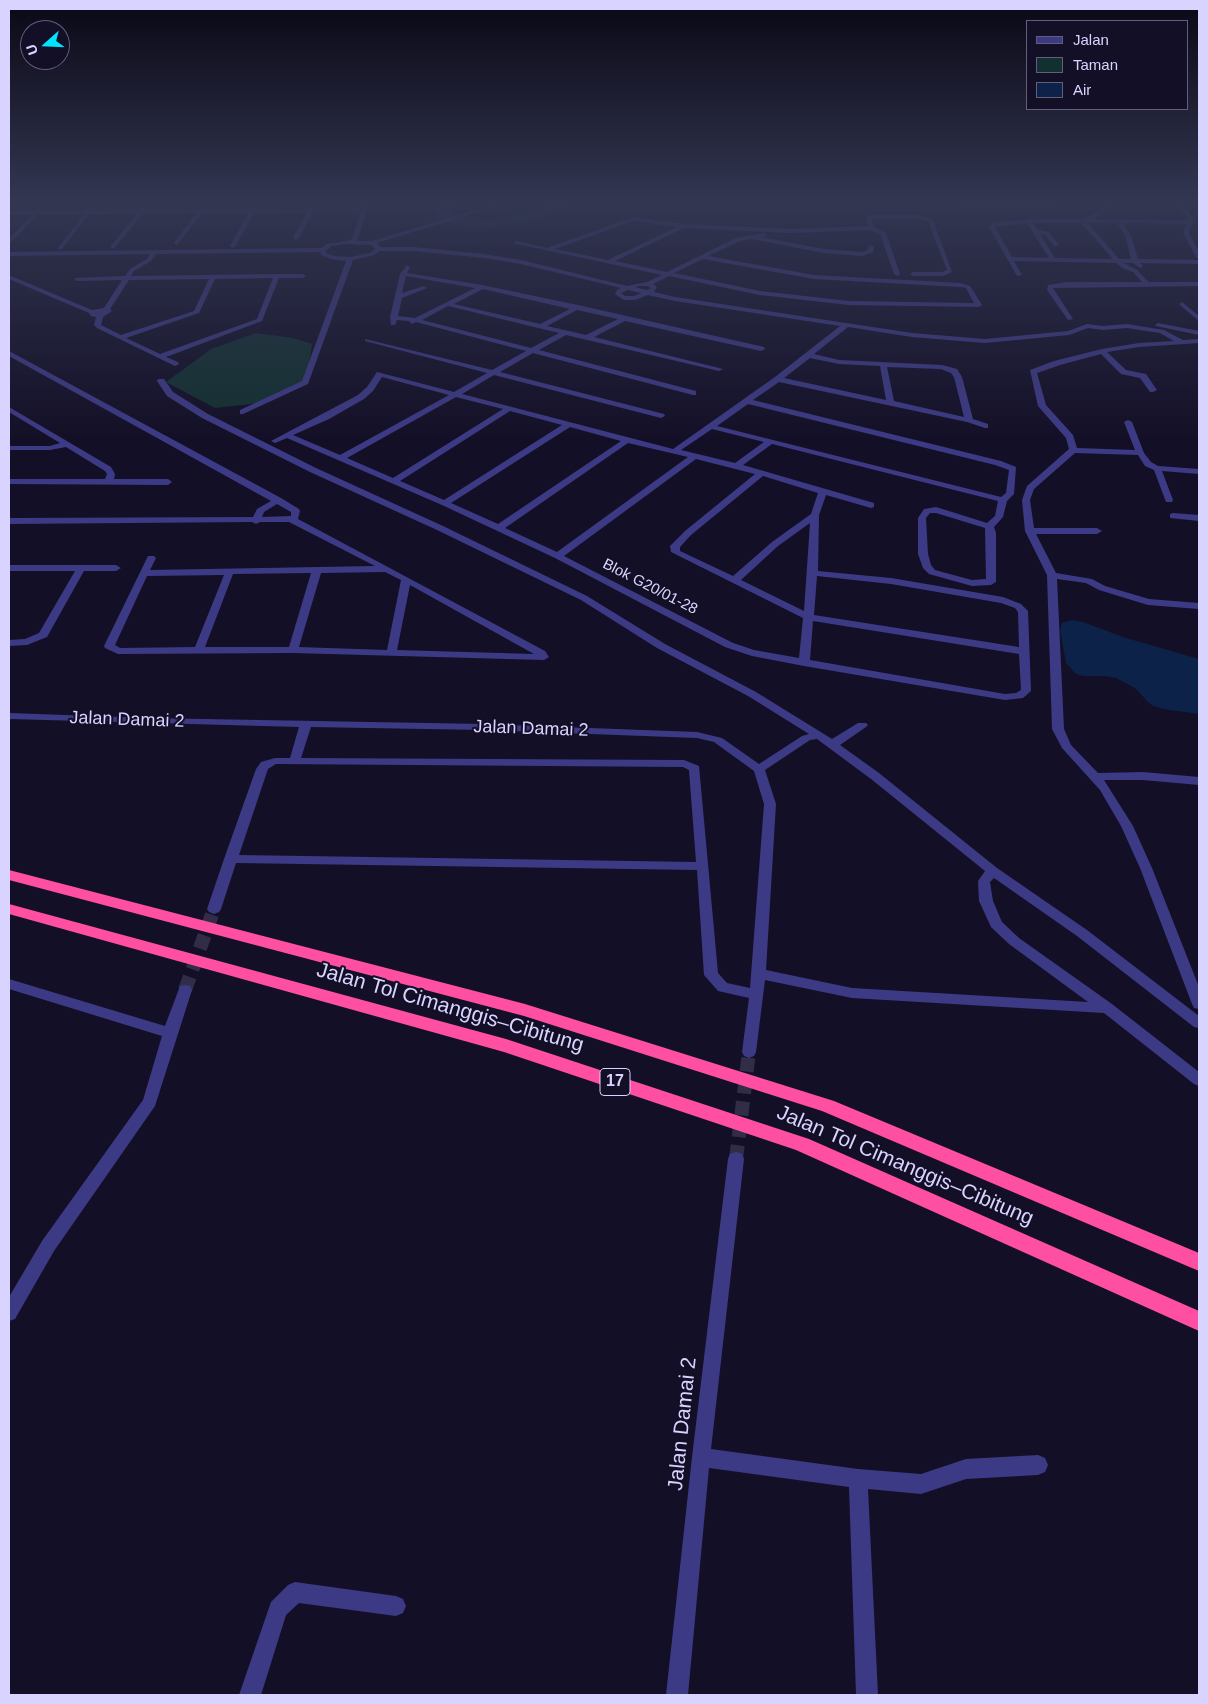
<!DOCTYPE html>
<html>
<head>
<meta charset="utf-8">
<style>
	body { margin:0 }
	#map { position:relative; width:1208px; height:1704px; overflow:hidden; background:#130f26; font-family:Arial,sans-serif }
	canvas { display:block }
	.frame { position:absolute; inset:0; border:10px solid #d9d4ff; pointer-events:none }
	.legend { position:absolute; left:1026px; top:20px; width:162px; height:90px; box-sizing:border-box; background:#130f26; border:1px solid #625e7d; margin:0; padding:6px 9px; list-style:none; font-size:15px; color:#d9d4ff }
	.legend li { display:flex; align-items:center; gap:10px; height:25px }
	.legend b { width:25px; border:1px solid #625e7d }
	.north { position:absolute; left:20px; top:20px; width:50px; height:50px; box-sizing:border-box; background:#130f26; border:1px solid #625e7d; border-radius:50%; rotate:250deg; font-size:14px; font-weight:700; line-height:20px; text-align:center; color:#d9d4ff }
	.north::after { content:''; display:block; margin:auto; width:18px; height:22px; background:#00e5ff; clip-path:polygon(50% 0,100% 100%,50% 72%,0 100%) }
</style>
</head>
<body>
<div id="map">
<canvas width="1208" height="1704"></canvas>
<div class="frame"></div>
<ul class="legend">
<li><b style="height:6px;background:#3d3a85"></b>Jalan</li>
<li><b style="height:14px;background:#12302f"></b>Taman</li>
<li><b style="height:14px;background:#0c2248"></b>Air</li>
</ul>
<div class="north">U</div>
</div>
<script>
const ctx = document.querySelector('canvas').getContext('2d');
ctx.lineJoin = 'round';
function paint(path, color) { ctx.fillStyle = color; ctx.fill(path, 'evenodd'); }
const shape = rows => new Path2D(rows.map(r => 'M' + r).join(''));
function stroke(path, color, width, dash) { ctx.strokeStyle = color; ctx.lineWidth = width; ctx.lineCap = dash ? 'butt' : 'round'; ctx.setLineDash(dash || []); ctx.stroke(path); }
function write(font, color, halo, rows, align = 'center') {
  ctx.font = font + ' Arial,sans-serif'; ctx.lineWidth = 4; ctx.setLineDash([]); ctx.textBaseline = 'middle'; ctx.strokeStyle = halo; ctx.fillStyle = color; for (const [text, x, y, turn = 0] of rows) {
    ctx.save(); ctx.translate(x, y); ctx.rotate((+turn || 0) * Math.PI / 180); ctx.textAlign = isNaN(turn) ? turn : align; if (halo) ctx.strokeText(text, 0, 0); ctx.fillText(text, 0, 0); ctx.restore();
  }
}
paint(shape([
	[256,333,293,338,312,344,307,379,260,403,215,408,166,382,211,349]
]), '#12302f');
paint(shape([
	[1072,620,1083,622,1123,637,1199,659,1199,714,1169,710,1153,706,1148,702,1135,688,1116,678,1105,676,1083,676,1076,674,1066,663,1060,630,1062,623]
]), '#0c2248');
paint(shape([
	[441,204,460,204,450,211,452,215,477,221,510,217,551,204,575,204,573,207,517,224,477,231,441,221,435,210,441,204],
	[948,204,1060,204,1058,207,1038,212,955,208,948,204]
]), '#0c2248');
stroke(shape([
	[185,990,214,909],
	[736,1159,749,1052]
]), '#312d47', 14, [14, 8]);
paint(shape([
	[311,204,317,204,314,209,362,208,363,204,369,204,357,241,372,241,495,204,505,204,377,243,380,247,413,247,484,254,521,260,627,286,647,282,662,275,513,243,516,241,547,248,633,217,683,224,791,229,868,226,866,219,870,215,921,215,933,220,952,272,943,276,913,276,910,274,913,272,942,272,947,270,928,221,920,219,872,219,874,227,886,233,900,274,897,276,894,274,880,234,870,230,791,233,684,228,615,261,667,272,736,238,765,233,767,236,761,237,824,249,862,252,868,250,868,247,871,245,874,247,873,252,863,256,824,253,752,239,740,241,708,256,814,275,961,283,970,286,982,305,979,307,849,305,760,295,669,276,653,284,657,287,654,292,675,297,912,333,985,339,1068,331,1087,324,1103,326,1127,324,1164,330,1183,340,1199,339,1199,343,1139,347,1107,352,1126,370,1146,374,1157,390,1153,392,1150,392,1140,378,1121,374,1101,354,1060,365,1037,373,1046,405,1073,435,1077,448,1135,450,1124,422,1128,420,1132,422,1144,453,1151,462,1158,466,1199,469,1199,474,1162,471,1173,500,1172,502,1166,502,1154,470,1145,466,1138,455,1075,453,1034,489,1030,500,1034,528,1097,528,1102,531,1097,534,1036,534,1056,573,1092,579,1105,586,1149,599,1199,603,1199,609,1148,605,1099,590,1086,583,1057,579,1064,729,1071,745,1098,773,1143,772,1199,777,1199,785,1143,780,1104,780,1133,826,1152,868,1199,987,1199,1009,1194,1008,1192,1004,1140,868,1121,826,1100,790,1062,748,1052,729,1047,575,1025,531,1022,500,1027,486,1069,449,1066,438,1038,406,1030,370,1054,361,1102,349,1139,343,1174,341,1160,333,1127,328,1103,330,1088,328,1069,335,985,343,912,337,848,327,814,354,839,360,942,365,957,369,962,377,973,419,988,424,988,428,985,428,967,422,779,382,753,400,1001,461,1016,467,1014,494,1007,501,1003,517,994,527,996,533,996,582,991,585,972,586,929,574,923,568,918,554,918,518,924,509,936,507,987,523,995,516,998,501,772,444,743,465,874,503,874,507,871,508,826,495,819,515,818,571,891,578,1003,597,1021,604,1028,611,1031,691,1023,698,1005,700,804,666,752,656,725,647,555,558,442,505,287,438,275,443,271,441,358,395,367,387,377,372,454,392,487,373,365,341,365,339,492,370,526,351,416,322,412,324,409,321,397,320,395,325,391,325,390,317,400,274,407,265,410,267,407,273,482,285,578,305,764,347,765,349,761,351,625,321,594,337,723,369,719,371,566,335,539,350,696,391,696,395,693,395,533,353,500,372,664,414,665,416,661,418,494,375,462,394,673,449,775,377,840,326,675,301,648,295,635,300,624,300,615,294,617,290,621,288,521,264,484,258,413,251,380,251,374,255,353,260,308,384,243,414,240,414,240,410,302,381,346,261,331,259,321,255,320,252,156,254,151,261,134,271,131,276,277,274,303,274,306,276,303,278,279,278,262,321,166,357,178,362,179,364,175,366,97,328,94,325,96,317,91,316,89,313,9,279,9,275,11,276,92,310,104,308,122,280,77,281,74,279,75,278,125,276,130,269,147,259,150,254,9,256,9,252,321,248,327,244,351,240,361,212,313,212,299,238,296,240,293,238,307,212,254,213,236,246,233,248,230,246,248,213,202,213,177,245,174,243,196,213,143,214,113,249,110,247,137,214,89,214,61,250,58,248,84,214,38,214,9,244,9,239,32,215,9,215,9,211,35,211,39,208,41,211,86,211,91,206,94,208,92,211,140,210,145,206,148,208,146,210,199,210,202,207,204,210,250,209,254,205,257,207,256,209,309,209,311,204],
	[633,221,677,227,608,260,555,249,633,221],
	[345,244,371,245,375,249,370,253,350,257,334,256,326,253,326,251,331,246,345,244],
	[703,259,814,279,961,287,966,288,974,303,849,301,760,291,674,273,703,259],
	[406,276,475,288,415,318,398,316,402,298,427,288,424,286,402,293,406,276],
	[273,278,257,319,160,354,126,338,199,313,215,279,273,278],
	[209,279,194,311,121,335,101,325,103,317,112,311,110,309,129,280,209,279],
	[639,286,647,286,651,288,647,290,635,287,639,286],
	[483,289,570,309,540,324,454,304,483,289],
	[628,290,641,293,634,296,625,296,621,293,628,290],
	[448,306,559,333,531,348,422,320,448,306],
	[577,310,618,319,586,335,547,326,577,310],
	[810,358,839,364,880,366,886,400,784,378,810,358],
	[887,367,941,369,951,373,954,377,964,417,894,401,887,367],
	[382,377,449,395,340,455,293,435,329,419,364,399,373,391,382,377],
	[456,397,503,409,393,478,347,458,456,397],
	[748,404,995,465,1009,470,1006,493,1001,497,717,426,748,404],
	[510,411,562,425,444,500,400,481,510,411],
	[570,427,621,441,498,524,451,503,570,427],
	[712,429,764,442,735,463,681,450,712,429],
	[628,443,688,457,557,552,505,528,628,443],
	[696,459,755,474,685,531,670,546,671,552,803,618,799,658,754,650,733,643,564,556,696,459],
	[763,476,818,493,811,514,772,542,733,576,680,551,680,547,691,535,763,476],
	[930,513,936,513,985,528,986,579,972,580,935,570,931,565,928,554,926,518,930,513],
	[810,523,804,611,741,580,778,546,810,523],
	[817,576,891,584,1001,603,1015,608,1018,612,1019,647,814,615,817,576],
	[813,621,1019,654,1021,690,1016,693,1005,694,810,660,813,621],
	[1105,204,1111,204,1101,215,1092,219,1187,220,1188,218,1176,204,1182,204,1194,218,1189,233,1199,252,1199,259,1196,257,1183,233,1186,224,1123,223,1131,235,1138,259,1199,260,1199,264,1140,263,1143,266,1140,268,1133,263,1124,263,1137,270,1149,282,1199,282,1199,286,1053,288,1073,319,1068,320,1047,290,1048,285,1066,282,1142,282,1133,272,1124,269,1116,263,1014,261,1022,275,1017,276,989,227,994,222,1029,219,1082,219,1097,213,1105,204],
	[1027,223,1049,258,1012,257,995,227,1027,223],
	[1033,223,1081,223,1113,259,1055,258,1040,234,1045,235,1054,246,1059,245,1049,232,1038,230,1033,223],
	[1088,223,1117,223,1125,235,1131,259,1119,259,1088,223],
	[1182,302,1199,316,1199,321,1180,305,1179,304,1182,302],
	[1158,323,1199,331,1199,335,1156,326,1155,325,1158,323],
	[9,351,281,498,299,509,300,511,298,519,545,651,549,657,544,660,293,653,118,654,105,648,104,646,148,556,154,556,156,558,150,570,375,566,289,522,260,522,256,524,252,522,9,524,9,518,253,517,257,509,271,501,9,356,9,351],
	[277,504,291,512,291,516,262,517,264,512,277,504],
	[385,572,401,580,387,650,299,647,321,573,385,572],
	[311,573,289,647,205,647,233,574,311,573],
	[224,575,195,647,120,648,115,645,147,576,224,575],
	[410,585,534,654,397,650,410,585],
	[158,379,164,379,173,392,208,414,316,468,443,526,587,596,665,644,756,692,832,739,858,723,866,723,868,725,866,727,840,745,879,773,997,868,1087,930,1199,1016,1199,1028,1194,1027,1077,936,994,878,990,882,993,901,1002,922,1019,938,1112,1004,1199,1072,1199,1086,1194,1084,1104,1013,852,998,765,980,756,1052,754,1056,749,1058,744,1056,742,1052,749,998,718,991,704,975,697,870,236,863,221,909,219,912,214,914,209,912,207,909,224,859,256,769,261,762,275,758,290,758,299,727,9,719,9,713,149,718,483,724,697,732,722,738,759,764,802,736,809,734,748,696,657,648,581,600,437,530,310,472,202,418,167,396,157,381,158,379],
	[311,727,483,730,697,738,714,742,754,771,764,804,750,988,727,983,718,973,699,766,684,760,301,758,311,727],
	[817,739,871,779,985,871,978,881,979,901,991,927,1009,944,1088,1002,852,988,766,970,776,804,765,770,810,740,817,739],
	[276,764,683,767,689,770,696,862,239,855,268,769,276,764],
	[9,407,111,467,115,474,114,479,168,479,172,482,168,485,9,484,9,479,105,479,107,474,105,471,66,447,50,450,9,450,9,446,50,446,60,443,9,412,9,407],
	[1173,513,1199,515,1199,521,1170,518,1170,514,1173,513],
	[9,565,116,565,121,568,116,571,84,571,47,637,27,645,9,646,9,640,25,639,39,633,75,571,9,571,9,565],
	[9,979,165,1026,180,986,185,985,190,986,192,990,155,1106,54,1251,15,1319,9,1321,9,1297,42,1241,143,1100,162,1036,9,989,9,979],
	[736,1152,742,1154,744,1159,711,1449,858,1469,921,1474,966,1459,1038,1455,1045,1458,1048,1465,1045,1472,1038,1475,966,1479,921,1494,868,1489,878,1695,856,1695,849,1487,709,1468,688,1695,666,1695,692,1457,728,1159,730,1154,736,1152],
	[295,1582,396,1596,403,1599,406,1606,403,1613,396,1616,299,1603,286,1615,261,1695,239,1695,271,1602,288,1585,295,1582]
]), '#3d3a85');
paint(shape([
	[9,870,525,1004,834,1101,1199,1253,1199,1271,822,1111,524,1016,9,880,9,870],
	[9,904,506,1039,809,1139,1199,1311,1199,1331,796,1150,504,1052,9,914,9,904]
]), '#ff4fa3');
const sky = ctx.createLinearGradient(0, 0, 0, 443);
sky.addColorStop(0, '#0a0815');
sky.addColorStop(0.46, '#333752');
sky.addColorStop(1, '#33375200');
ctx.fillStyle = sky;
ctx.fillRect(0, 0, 1208, 443);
write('15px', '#d9d4ff', '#130f26', [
	["Blok G20/01-28",650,587,27]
]);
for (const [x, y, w] of [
	[615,1082,30]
]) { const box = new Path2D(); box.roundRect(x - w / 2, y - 13.5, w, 27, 4); ctx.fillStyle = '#130f26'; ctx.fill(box); stroke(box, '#d9d4ff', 1); }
write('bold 16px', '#d9d4ff', null, [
	["17",615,1082]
]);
write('18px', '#d9d4ff', '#130f26', [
	["Jalan Damai 2",127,720,2],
	["Jalan Damai 2",531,729,2]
]);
write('21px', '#d9d4ff', '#130f26', [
	["Jalan Tol Cimanggis–Cibitung",450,1008,16],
	["Jalan Tol Cimanggis–Cibitung",905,1166,23],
	["Jalan Damai 2",683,1424,-84]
]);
</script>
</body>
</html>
